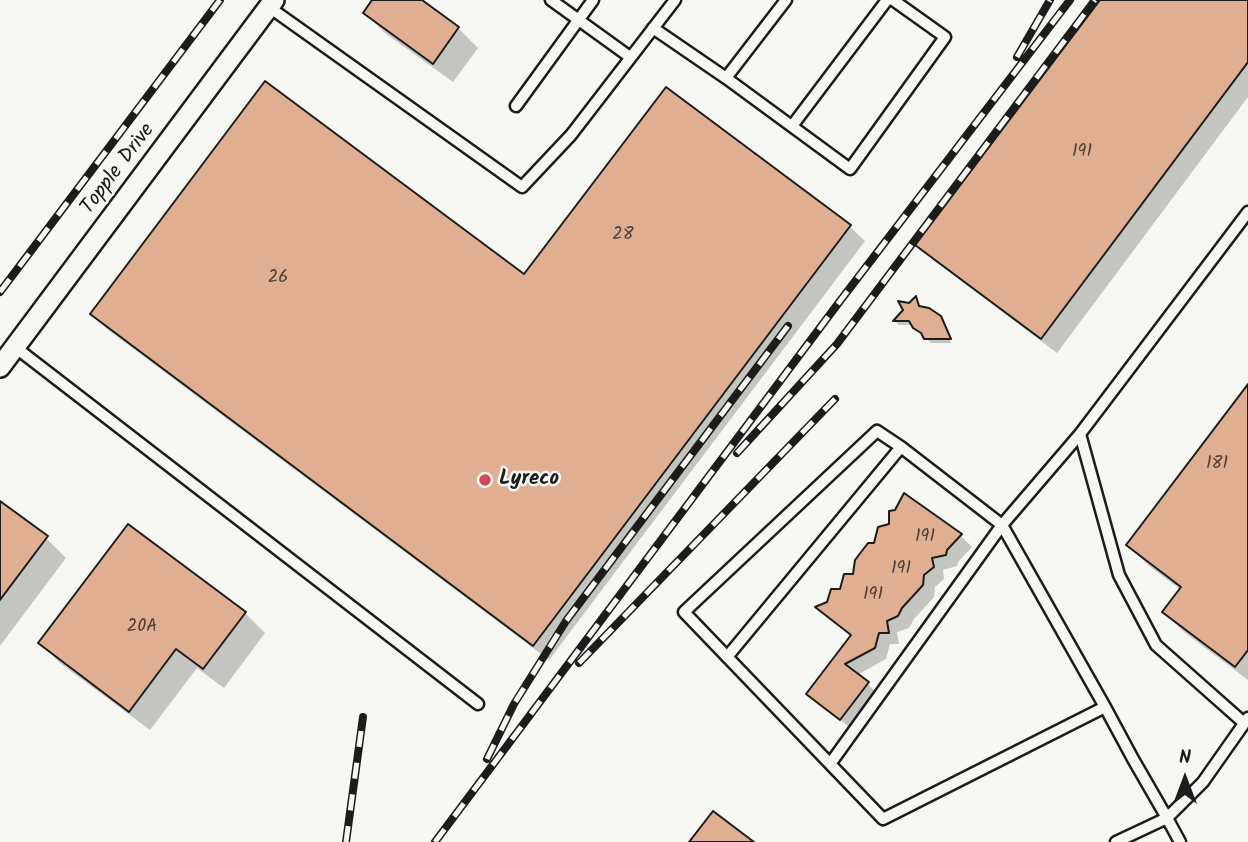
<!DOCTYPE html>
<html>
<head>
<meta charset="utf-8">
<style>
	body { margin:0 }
	#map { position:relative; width:1248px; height:842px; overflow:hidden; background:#f6f6f2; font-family:Kalam,sans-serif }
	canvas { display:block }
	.north { position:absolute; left:1150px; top:744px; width:70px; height:70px; -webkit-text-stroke:5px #f6f6f2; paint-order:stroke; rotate:0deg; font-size:19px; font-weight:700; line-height:28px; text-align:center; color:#1c1c1c }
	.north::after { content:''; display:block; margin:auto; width:24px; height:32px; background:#1c1c1c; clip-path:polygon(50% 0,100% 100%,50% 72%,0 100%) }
</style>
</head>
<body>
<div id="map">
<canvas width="1248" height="842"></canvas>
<div class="north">N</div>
</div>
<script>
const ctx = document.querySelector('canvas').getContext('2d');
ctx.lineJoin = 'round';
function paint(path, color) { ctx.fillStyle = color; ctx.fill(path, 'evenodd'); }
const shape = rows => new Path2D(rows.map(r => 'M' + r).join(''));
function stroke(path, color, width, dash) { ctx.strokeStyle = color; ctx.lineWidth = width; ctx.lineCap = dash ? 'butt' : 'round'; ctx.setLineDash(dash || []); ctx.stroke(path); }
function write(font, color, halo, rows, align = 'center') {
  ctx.font = font + ' Kalam,sans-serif'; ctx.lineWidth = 5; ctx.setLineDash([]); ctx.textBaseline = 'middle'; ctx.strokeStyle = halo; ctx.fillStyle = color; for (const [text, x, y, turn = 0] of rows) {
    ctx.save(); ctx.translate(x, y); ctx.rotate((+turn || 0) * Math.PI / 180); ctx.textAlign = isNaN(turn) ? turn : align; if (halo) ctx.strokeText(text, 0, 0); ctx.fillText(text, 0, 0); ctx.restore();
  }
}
paint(shape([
	[375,0,419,0,458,28,478,48,453,82,385,33,365,13],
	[1102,0,1248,0,1248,97,1057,353,933,260,917,245],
	[849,226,865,241,549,660,107,329,92,314,525,277],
	[916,299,922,308,940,317,951,343,931,343,913,325,899,325,895,321],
	[1248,387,1248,680,1184,632,1164,612,1181,590,1148,565,1128,545],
	[0,503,46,538,66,558,0,646],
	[960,535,972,547,958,562,957,566,943,570,944,579,935,587,934,597,914,619,909,628,897,632,899,644,890,644,886,659,857,675,880,695,853,730,809,694,852,636,818,607,828,603,854,576],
	[245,613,265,633,224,688,197,668,150,730,60,663,40,643]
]), '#0003');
const building = shape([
	[372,0,422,0,459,27,433,64,363,13,372,0],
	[1100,0,1248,0,1248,62,1041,339,915,245,1100,0],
	[265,81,524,274,666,87,851,225,533,646,90,314,265,81],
	[916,296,919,306,929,308,941,316,951,339,924,339,921,333,913,328,909,321,893,321,903,310,898,301,909,303,916,296],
	[1248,384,1248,650,1235,667,1162,612,1181,587,1126,545,1248,384],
	[904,493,962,534,947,550,946,555,932,558,934,567,924,575,923,585,902,608,898,616,887,621,889,633,879,633,875,648,845,664,869,682,840,720,806,694,851,635,815,607,827,602,831,589,840,589,844,574,853,574,855,560,868,543,874,543,878,527,889,524,889,511,895,510,904,493],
	[0,501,48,536,0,600,0,501],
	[128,524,246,612,203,669,176,649,129,712,38,643,128,524],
	[713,811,754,842,689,842,713,811]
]);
paint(building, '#e0af91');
stroke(building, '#1c1c1c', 2);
const service = shape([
	[551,0,630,57],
	[269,7,522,187,571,135,675,0],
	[653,28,726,78,850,169,945,37,893,0],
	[726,78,786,0],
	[516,106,593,0],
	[792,126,887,0],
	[15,347,478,704],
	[1080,434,1119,575,1156,645,1244,723],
	[727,657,901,447],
	[1105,707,883,819,684,612,877,431,901,447,1002,525,1105,707,1133,759,1167,818,1203,782,1248,718],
	[830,764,1002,525,1080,434,1248,212],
	[1116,842,1167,818,1180,842]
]);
const minor = shape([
	[0,367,274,0]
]);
stroke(service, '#1c1c1c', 15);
stroke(minor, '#1c1c1c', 24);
stroke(service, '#f6f6f2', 10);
stroke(minor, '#f6f6f2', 19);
const rail = shape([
	[1017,57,1050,0],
	[0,292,220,0],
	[737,453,837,344,1095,0],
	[579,663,835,399],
	[487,759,514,704,566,621,788,326],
	[346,842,363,717],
	[435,842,840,301,1070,0]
]);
stroke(rail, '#1c1c1c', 8);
stroke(rail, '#f6f6f2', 5, [16]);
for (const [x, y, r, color] of [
	[485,480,7,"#d1495b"]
]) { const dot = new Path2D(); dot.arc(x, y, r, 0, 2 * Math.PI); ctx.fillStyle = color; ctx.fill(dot); stroke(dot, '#f6f6f2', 2.5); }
write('18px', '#4d4139', null, [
	["191",1082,153],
	["28",623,236],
	["26",278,279],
	["181",1217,465],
	["191",925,538],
	["191",901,570],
	["191",873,596],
	["20A",142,628]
]);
write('21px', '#1c1c1c', '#f6f6f2', [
	["Topple Drive",119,170,-53]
]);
write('bold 21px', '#1c1c1c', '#f6f6f2', [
	["Lyreco",499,480]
], 'left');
</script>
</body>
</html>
